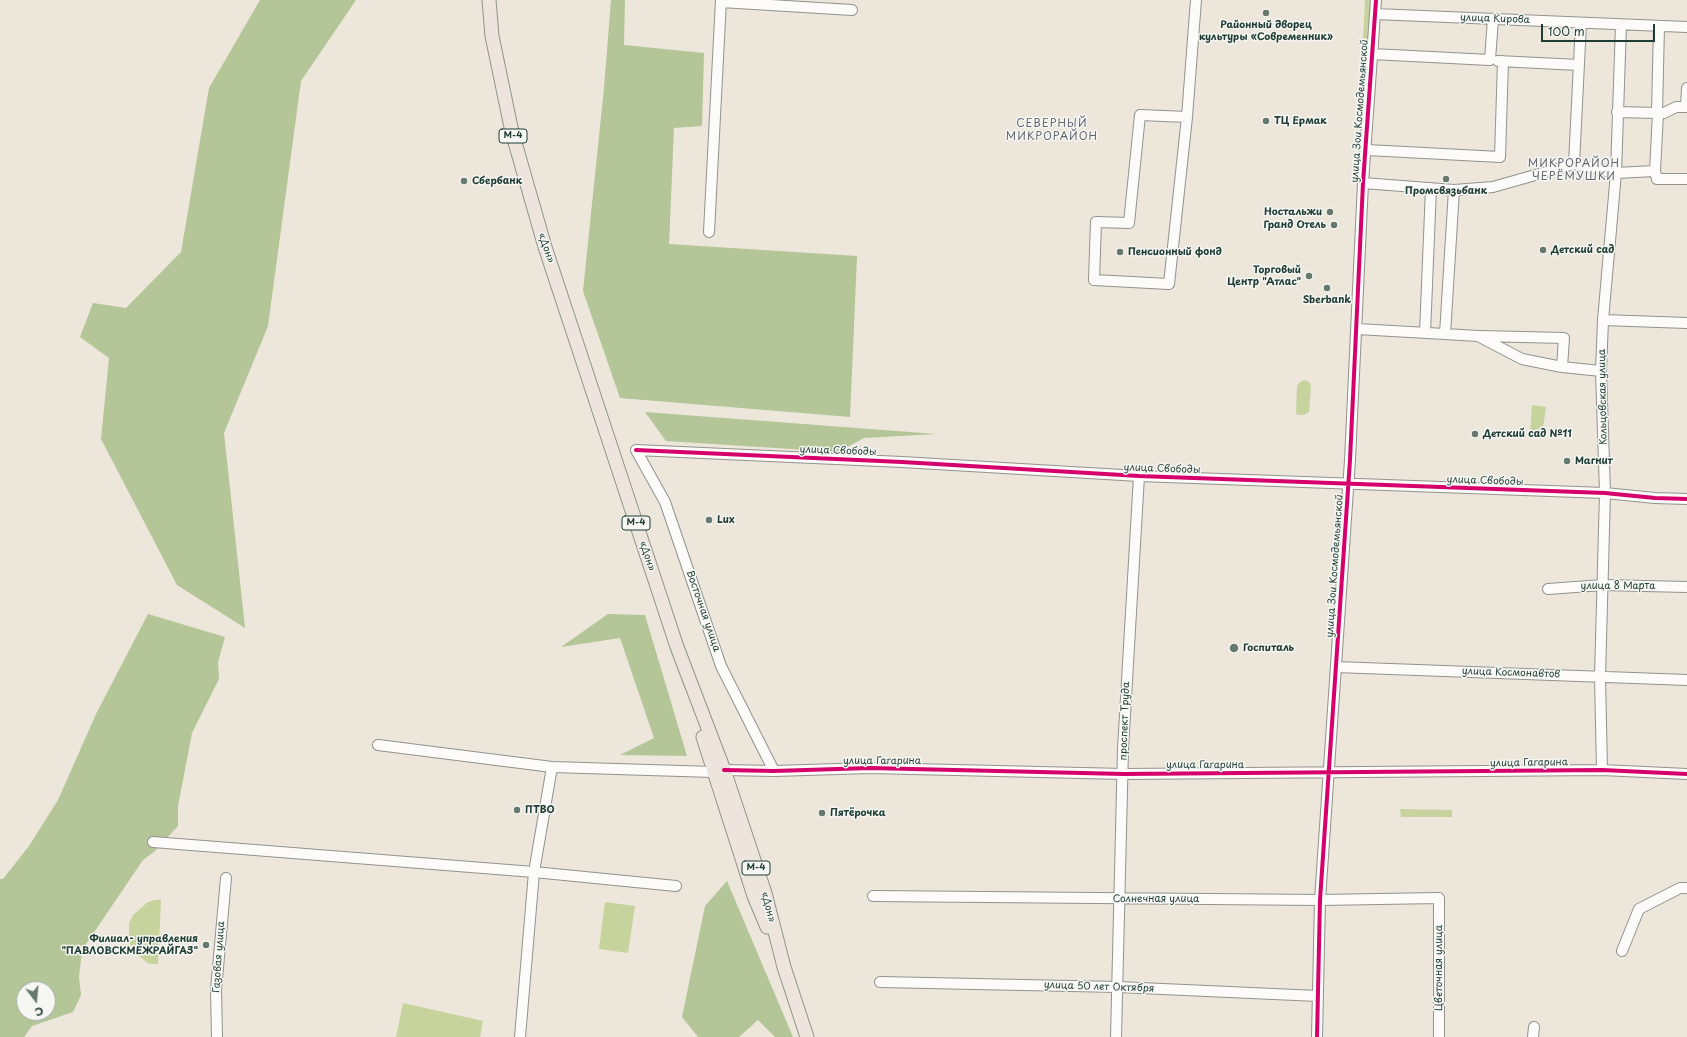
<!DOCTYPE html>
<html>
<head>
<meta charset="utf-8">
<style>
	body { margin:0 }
	#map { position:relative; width:1687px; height:1037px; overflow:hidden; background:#ece6db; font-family:"Playpen Sans",sans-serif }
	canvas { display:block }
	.north { position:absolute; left:16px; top:981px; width:40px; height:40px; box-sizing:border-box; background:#f6f6f2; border:1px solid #a0aca6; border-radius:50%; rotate:164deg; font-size:11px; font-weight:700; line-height:16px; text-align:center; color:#1f3d34 }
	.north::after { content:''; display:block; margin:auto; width:14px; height:18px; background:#67786e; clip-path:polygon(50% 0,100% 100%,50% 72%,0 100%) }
	.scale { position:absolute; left:1541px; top:24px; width:114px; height:18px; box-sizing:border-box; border:2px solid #1f3d34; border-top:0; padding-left:5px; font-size:12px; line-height:14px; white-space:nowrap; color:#1f3d34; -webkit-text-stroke:3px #f6f6f2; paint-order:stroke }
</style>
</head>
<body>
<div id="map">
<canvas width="1687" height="1037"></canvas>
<div class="north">С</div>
<div class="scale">100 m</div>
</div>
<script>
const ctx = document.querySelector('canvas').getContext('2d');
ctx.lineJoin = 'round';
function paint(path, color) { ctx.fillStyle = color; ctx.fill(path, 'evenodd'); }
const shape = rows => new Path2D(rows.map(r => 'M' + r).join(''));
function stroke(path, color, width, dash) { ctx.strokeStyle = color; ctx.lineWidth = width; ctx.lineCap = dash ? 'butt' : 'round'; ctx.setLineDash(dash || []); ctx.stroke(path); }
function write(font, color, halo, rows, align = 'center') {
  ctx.font = font + ' "Playpen Sans",sans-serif'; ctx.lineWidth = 3; ctx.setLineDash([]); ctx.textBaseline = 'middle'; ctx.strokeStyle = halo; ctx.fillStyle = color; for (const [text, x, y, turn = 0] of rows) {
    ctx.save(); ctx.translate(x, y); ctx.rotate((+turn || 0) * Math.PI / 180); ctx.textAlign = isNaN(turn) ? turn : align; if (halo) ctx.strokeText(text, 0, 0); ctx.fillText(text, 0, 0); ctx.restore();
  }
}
paint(shape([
	[1365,0,1374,0,1372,39,1363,38],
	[1305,380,1309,382,1311,386,1309,412,1304,415,1297,415,1296,412,1297,386,1300,382],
	[1532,405,1546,407,1542,434,1530,432],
	[1400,809,1452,810,1452,817,1401,817],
	[155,900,161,900,158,964,149,964,134,952,130,944,129,933,129,923,133,915,148,902],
	[605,902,635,906,628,953,599,949],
	[403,1003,483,1021,480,1037,396,1037]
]), '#c7d39d');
paint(shape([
	[260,0,356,0,301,81,268,326,224,433,245,628,177,585,101,439,109,358,80,337,93,303,126,308,181,252,209,88],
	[611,0,625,0,624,45,704,53,702,126,674,128,669,244,857,256,850,417,620,398,583,291,604,88],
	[645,412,936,434,864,438,838,452,666,441],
	[148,614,225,637,218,662,219,679,192,733,178,806,178,826,155,851,143,860,82,950,79,977,81,995,73,1012,32,1026,24,1037,0,1037,0,879,3,879,29,846,58,800,96,714],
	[24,989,48,989,48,1013,24,1013],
	[608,614,645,615,687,756,620,755,654,738,620,638,561,647],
	[727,881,793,1037,775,1037,758,1020,739,1037,698,1037,682,1017,705,906]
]), '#b4c597');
const minor = shape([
	[721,2,852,10],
	[1375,14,1687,27],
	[1581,23,1574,164,1616,173,1655,171,1657,179,1687,179],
	[1372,54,1490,60,1493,19],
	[1498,61,1579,65],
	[1686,107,1687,88],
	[1617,112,1658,113,1655,171],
	[1657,113,1659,26],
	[1658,113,1664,113,1676,107,1687,107],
	[1187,117,1140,115,1129,223,1096,222,1094,280,1169,284,1187,117,1196,0],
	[1367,150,1500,157,1503,61],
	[1454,190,1493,187,1574,164],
	[709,232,721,0],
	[1603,320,1687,323],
	[1357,329,1445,334,1454,190,1363,183],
	[1425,333,1431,188],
	[1445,334,1478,336,1522,359,1562,367,1601,371],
	[1480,336,1564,338,1562,367],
	[636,450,902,462,1139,476,1605,493,1655,498,1687,499],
	[636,450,665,502,721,666,774,771],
	[1548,589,1603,585,1687,587],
	[1336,667,1687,680],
	[378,745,552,767,713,772],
	[724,770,774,771,870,768,1124,774,1602,770,1687,774],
	[1602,770,1600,677,1605,493,1601,371,1603,320,1616,173,1621,24],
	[153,842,534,872,676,886],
	[873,896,1320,900,1439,898,1439,1037],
	[1622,951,1639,909,1680,888,1687,888],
	[880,982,1118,987,1318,996],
	[217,1037,216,990,226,878],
	[520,1037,534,872,552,767],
	[1116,1037,1123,749,1139,476],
	[1317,1037,1320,900,1350,460,1363,183,1376,0],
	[1533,1037,1534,1027]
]);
const major = shape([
	[489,0,492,36,512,132,545,247,677,647,724,770,765,893,784,967,807,1037],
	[703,737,754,896,767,927]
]);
stroke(minor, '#91938c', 12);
stroke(major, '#91938c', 15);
stroke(minor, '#fcfbfa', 10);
stroke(major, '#ede5dd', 13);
stroke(shape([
	[636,450,902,462,1139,476,1605,493,1655,498,1687,499],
	[724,770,774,771,870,768,1124,774,1602,770,1687,774],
	[1317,1037,1320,900,1350,460,1363,183,1376,0]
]), '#d6006c', 4);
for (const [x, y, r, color] of [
	[1266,13,4,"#67786e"],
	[1266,121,4,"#67786e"],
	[1446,179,4,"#67786e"],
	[464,181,4,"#67786e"],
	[1330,212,4,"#67786e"],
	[1334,225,4,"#67786e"],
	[1543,250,4,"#67786e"],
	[1120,252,4,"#67786e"],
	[1309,276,4,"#67786e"],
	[1327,288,4,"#67786e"],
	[1475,434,4,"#67786e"],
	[1567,461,4,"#67786e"],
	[709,520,4,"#67786e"],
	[1234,648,5,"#67786e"],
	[517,810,4,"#67786e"],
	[822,813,4,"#67786e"],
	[206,945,4,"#67786e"]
]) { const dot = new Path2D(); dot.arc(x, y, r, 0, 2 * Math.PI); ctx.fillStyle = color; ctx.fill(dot); stroke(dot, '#f6f6f2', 1.5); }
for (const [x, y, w] of [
	[513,136,28],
	[636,523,28],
	[756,868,28]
]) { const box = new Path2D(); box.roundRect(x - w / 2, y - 7, w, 14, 3); ctx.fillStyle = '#f6f6f2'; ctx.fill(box); stroke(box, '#1f3d34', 1); }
write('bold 9px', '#1f3d34', null, [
	["М-4",513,136],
	["М-4",636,523],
	["М-4",756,868]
]);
write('10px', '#1f3d34', '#f6f6f2', [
	["улица Кирова",1495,19,2],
	["улица Зои Космодемьянской",1360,111,-86],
	["«Дон»",546,248,71],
	["Кольцовская улица",1603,397,-91],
	["улица Свободы",838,451,2],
	["улица Свободы",1162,469,2],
	["улица Свободы",1485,481,2],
	["«Дон»",647,556,72],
	["улица Зои Космодемьянской",1335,566,-86],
	["улица 8 Марта",1618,586],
	["Восточная улица",703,611,71],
	["улица Космонавтов",1511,673,2],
	["проспект Труда",1125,721,-88],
	["улица Гагарина",882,761],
	["улица Гагарина",1529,763,-1],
	["улица Гагарина",1205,765],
	["Солнечная улица",1156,899],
	["«Дон»",768,907,75],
	["Газовая улица",219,957,-86],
	["Цветочная улица",1439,968,-90],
	["улица 50 лет Октября",1099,987,2]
]);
write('bold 10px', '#1f3d34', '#f6f6f2', [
	["Районный дворец",1266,25,"center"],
	["культуры «Современник»",1266,37,"center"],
	["ТЦ Ермак",1274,121],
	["Сбербанк",472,181],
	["Промсвязьбанк",1446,191,"center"],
	["Ностальжи",1322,212,"right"],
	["Гранд Отель",1326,225,"right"],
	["Детский сад",1551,250],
	["Пенсионный фонд",1128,252],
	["Торговый",1301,270,"right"],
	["Центр \"Атлас\"",1301,282,"right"],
	["Sberbank",1327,300,"center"],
	["Детский сад №11",1483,434],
	["Магнит",1575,461],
	["Lux",717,520],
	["Госпиталь",1243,648],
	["ПТВО",525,810],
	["Пятёрочка",830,813],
	["Филиал- управления",198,939,"right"],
	["\"ПАВЛОВСКМЕЖРАЙГАЗ\"",198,951,"right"]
], 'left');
ctx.letterSpacing = '1px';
write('11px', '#626570', '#f6f6f2', [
	["СЕВЕРНЫЙ",1052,124],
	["МИКРОРАЙОН",1052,137],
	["МИКРОРАЙОН",1574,164],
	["ЧЕРЁМУШКИ",1574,177]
]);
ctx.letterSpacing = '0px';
</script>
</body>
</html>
